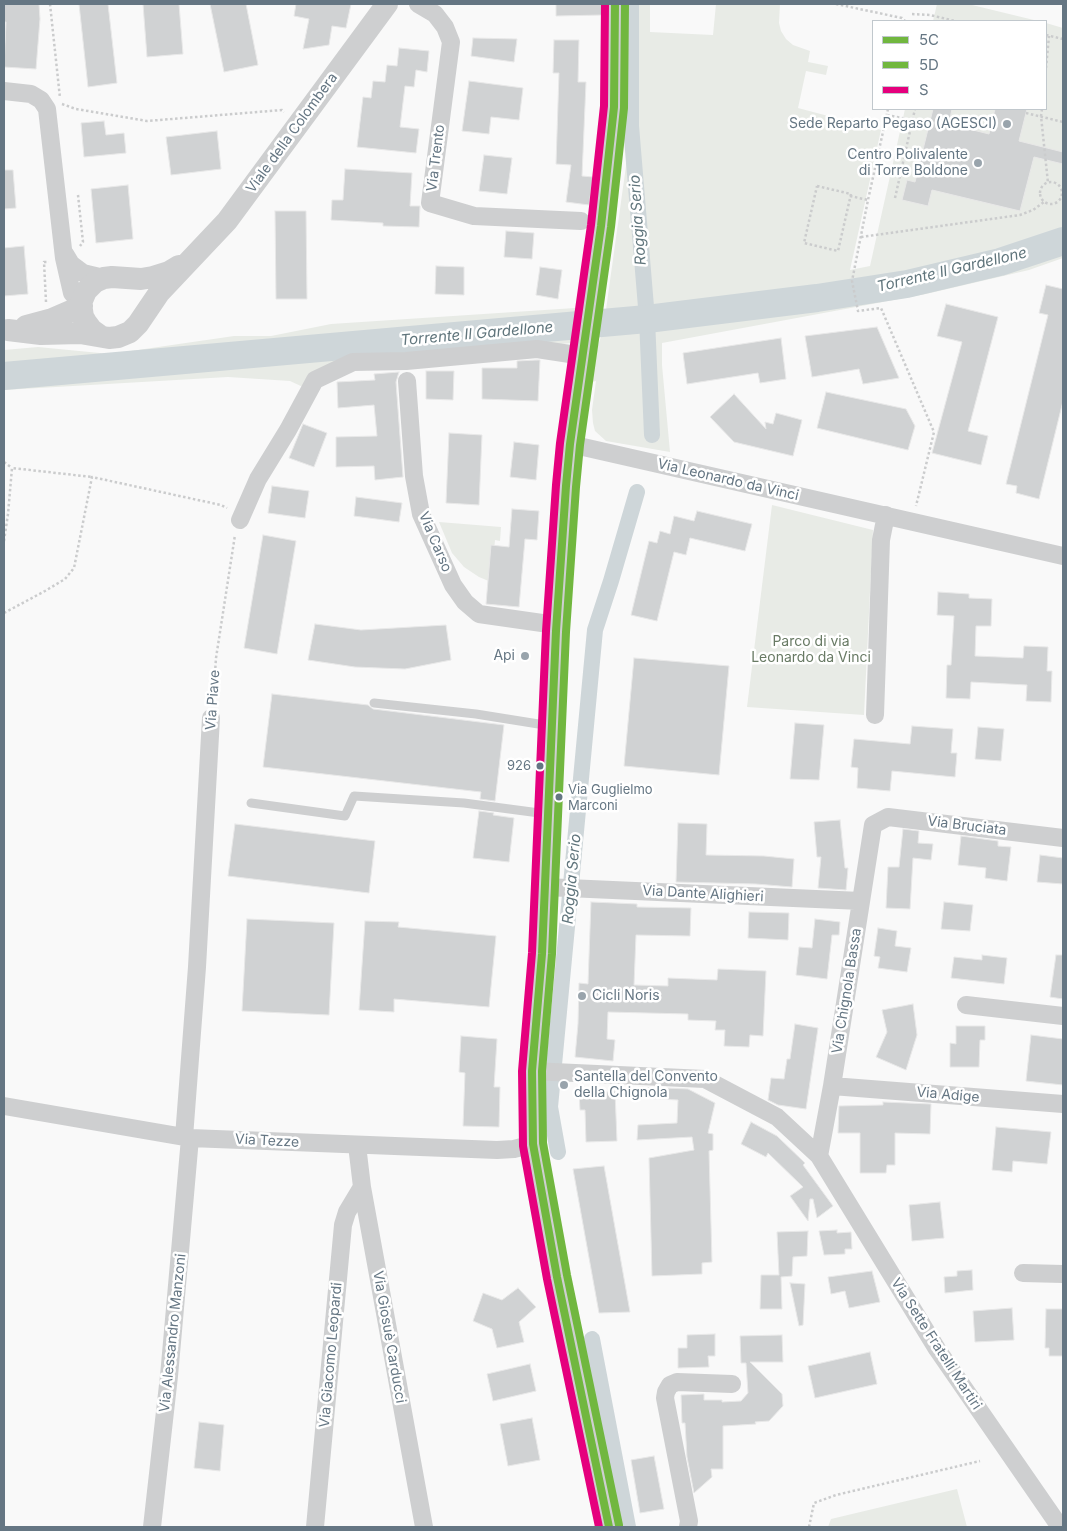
<!DOCTYPE html>
<html>
<head>
<meta charset="utf-8">
<style>
	body { margin:0 }
	#map { position:relative; width:1067px; height:1531px; overflow:hidden; background:#f9f9f9; font-family:Inter,sans-serif }
	canvas { display:block }
	.frame { position:absolute; inset:0; border:5px solid #657683; pointer-events:none }
	.legend { position:absolute; left:872px; top:20px; width:175px; height:90px; box-sizing:border-box; background:#fff; border:1px solid #c1c8cd; margin:0; padding:6px 9px; list-style:none; font-size:15px; color:#657683 }
	.legend li { display:flex; align-items:center; gap:10px; height:25px }
	.legend b { width:25px; border:1px solid #c1c8cd }
</style>
</head>
<body>
<div id="map">
<canvas width="1067" height="1531"></canvas>
<div class="frame"></div>
<ul class="legend">
<li><b style="height:6px;background:#71b73f"></b>5C</li>
<li><b style="height:6px;background:#71b73f"></b>5D</li>
<li><b style="height:6px;background:#e5007d"></b>S</li>
</ul>
</div>
<script>
const ctx = document.querySelector('canvas').getContext('2d');
ctx.lineJoin = 'round';
function paint(path, color) { ctx.fillStyle = color; ctx.fill(path, 'evenodd'); }
const shape = rows => new Path2D(rows.map(r => 'M' + r).join(''));
function stroke(path, color, width, dash) { ctx.strokeStyle = color; ctx.lineWidth = width; ctx.lineCap = dash ? 'butt' : 'round'; ctx.setLineDash(dash || []); ctx.stroke(path); }
function write(font, color, halo, rows, align = 'center') {
  ctx.font = font + ' Inter,sans-serif'; ctx.lineWidth = 5; ctx.setLineDash([]); ctx.textBaseline = 'middle'; ctx.strokeStyle = halo; ctx.fillStyle = color; for (const [text, x, y, turn = 0] of rows) {
    ctx.save(); ctx.translate(x, y); ctx.rotate((+turn || 0) * Math.PI / 180); ctx.textAlign = isNaN(turn) ? turn : align; if (halo) ctx.strokeText(text, 0, 0); ctx.fillText(text, 0, 0); ctx.restore();
  }
}
paint(shape([
	[627,4,650,4,650,32,713,35,716,4,780,4,779,23,781,31,786,39,793,45,810,51,808,62,828,66,826,75,806,71,798,108,881,130,850,270,870,266,905,109,1046,109,1046,23,1063,28,1063,258,1029,270,926,294,662,343,662,365,670,452,606,441,595,431,593,423,592,410,596,381,592,382,598,345,603,331,626,166],
	[937,4,968,4,1038,21,933,21],
	[575,308,572,343,343,363,303,387,290,381,228,377,4,390,4,350,38,347,110,354,234,336,271,336,331,324],
	[772,505,873,530,864,715,747,707],
	[439,522,501,527,500,541,495,540,491,582,479,577,464,567,452,553],
	[957,1489,967,1527,828,1527,831,1519]
]), '#e8ebe6');
stroke(shape([
	[631,4,631,126,647,319,652,435],
	[558,1152,550,1107,595,630,611,581,637,492],
	[592,1339,628,1527]
]), '#ced6d9', 16);
stroke(shape([
	[4,376,647,319,817,298,907,284,1000,262,1063,241]
]), '#ced6d9', 28);
const building = shape([
	[4,4,39,4,40,19,36,69,4,67,6,22,4,22,4,4],
	[79,4,108,4,117,83,88,87,79,4],
	[143,4,179,4,183,54,147,57,143,4],
	[210,4,246,4,258,65,224,72,210,4],
	[296,4,351,4,346,28,332,26,329,45,303,49,309,19,294,16,296,4],
	[556,4,602,4,602,15,556,16,556,4],
	[473,38,517,39,514,62,471,56,473,38],
	[554,40,579,40,578,82,586,82,582,176,593,177,589,205,566,202,571,165,556,164,559,73,553,73,554,40],
	[399,48,429,51,427,72,416,70,414,87,405,86,400,127,419,129,416,153,357,147,363,97,371,98,373,81,385,82,387,65,397,66,399,48],
	[469,81,523,88,519,120,491,117,489,134,462,131,469,81],
	[933,109,952,109,949,124,989,134,995,109,1027,109,1019,141,1063,152,1063,164,1034,157,1020,211,932,190,928,206,902,200,907,180,915,182,933,109],
	[104,121,106,135,124,133,126,153,84,157,81,123,104,121],
	[217,131,221,169,171,175,166,137,217,131],
	[484,155,512,158,507,194,479,191,484,155],
	[345,169,412,173,410,206,420,206,419,227,383,226,383,223,331,220,332,200,343,200,345,169],
	[4,170,13,170,16,208,4,209,4,170],
	[128,185,133,239,96,243,91,189,128,185],
	[275,211,306,211,307,299,276,299,275,211],
	[506,231,534,233,532,259,504,257,506,231],
	[24,246,28,294,4,296,4,248,24,246],
	[436,266,464,267,464,295,435,294,436,266],
	[540,267,562,270,558,299,536,295,540,267],
	[1046,285,1063,289,1063,401,1039,499,1016,493,1017,486,1006,484,1048,315,1039,313,1046,285],
	[946,304,998,317,968,431,988,436,981,465,932,453,962,342,937,336,946,304],
	[877,327,899,378,863,384,859,369,812,377,805,336,877,327],
	[781,338,786,379,760,383,758,373,687,384,683,353,781,338],
	[537,360,540,360,538,401,482,399,482,368,517,368,517,361,537,360],
	[426,371,454,371,453,400,426,399,426,371],
	[399,372,396,382,403,477,375,480,374,466,336,467,336,437,377,436,374,405,338,408,337,382,375,380,374,374,399,372],
	[826,392,906,409,915,426,908,450,817,428,826,392],
	[734,394,766,429,765,422,773,424,776,413,802,420,793,456,734,442,710,417,734,394],
	[303,424,327,433,314,467,289,458,303,424],
	[449,433,482,435,479,505,446,503,449,433],
	[514,442,539,445,536,480,510,477,514,442],
	[272,486,309,491,305,518,268,513,272,486],
	[356,497,402,503,399,522,354,516,356,497],
	[512,509,539,511,537,540,525,539,519,607,486,604,491,545,509,547,512,509],
	[697,511,752,524,745,551,690,538,686,555,674,552,657,621,631,615,649,541,657,543,660,531,670,534,674,516,694,521,697,511],
	[263,535,296,541,277,654,244,648,263,535],
	[938,592,969,594,969,598,992,599,991,626,976,626,975,656,1023,658,1024,646,1048,647,1047,671,1052,671,1051,702,1026,701,1027,685,971,682,970,699,946,698,947,665,951,665,954,616,937,615,938,592],
	[315,624,361,630,446,625,451,660,405,669,355,667,308,660,315,624],
	[634,658,729,666,719,775,624,766,634,658],
	[272,694,368,705,373,709,504,725,495,801,480,799,481,792,263,767,272,694],
	[795,723,824,725,819,780,790,779,795,723],
	[912,726,953,729,951,753,957,753,955,777,892,771,890,791,857,788,858,768,851,767,854,739,910,744,912,726],
	[978,727,1004,729,1001,761,975,759,978,727],
	[479,811,494,813,493,815,514,818,509,862,473,858,479,811],
	[840,820,845,868,848,868,846,890,818,888,821,857,817,857,814,822,840,820],
	[678,823,707,824,706,855,764,856,794,859,792,887,756,884,676,882,678,823],
	[235,824,375,841,369,893,228,876,235,824],
	[903,829,919,831,918,843,933,844,931,860,913,858,910,909,886,908,888,867,899,867,903,829],
	[961,836,998,841,998,846,1011,847,1007,881,985,878,986,868,958,865,961,836],
	[1040,855,1063,858,1063,884,1037,882,1040,855],
	[591,902,637,904,637,907,691,908,690,936,636,935,634,985,668,986,668,978,717,980,718,969,766,971,763,1036,750,1035,749,1047,724,1046,725,1030,715,1030,716,1021,688,1020,688,1014,608,1012,607,1039,615,1040,613,1061,575,1057,578,1024,579,983,588,984,591,902],
	[944,902,973,905,970,931,941,929,944,902],
	[749,912,789,913,788,940,748,938,749,912],
	[247,919,334,923,329,1015,242,1011,247,919],
	[815,919,840,922,839,935,832,935,827,979,796,975,799,947,812,948,815,919],
	[365,921,399,922,398,927,496,936,489,1007,394,999,394,1012,359,1010,365,921],
	[878,928,897,931,895,946,911,948,907,972,878,968,880,957,874,956,878,928],
	[982,955,1007,958,1004,984,951,978,954,957,982,960,982,955],
	[1056,955,1063,955,1063,999,1050,997,1056,955],
	[913,1004,917,1035,906,1070,876,1057,887,1032,882,1010,913,1004],
	[795,1024,818,1028,806,1109,778,1105,768,1100,771,1078,784,1079,787,1059,790,1059,795,1024],
	[956,1026,985,1026,985,1040,980,1040,979,1067,950,1067,950,1043,956,1044,956,1026],
	[1031,1035,1063,1039,1063,1085,1026,1081,1031,1035],
	[461,1036,497,1039,494,1087,500,1087,499,1127,463,1126,465,1073,459,1072,461,1036],
	[640,1087,688,1089,715,1103,708,1133,713,1134,713,1150,709,1151,712,1262,702,1263,702,1274,652,1276,649,1158,694,1150,692,1137,637,1140,638,1125,677,1123,678,1100,639,1098,640,1087],
	[615,1091,617,1141,586,1142,585,1110,580,1110,579,1092,615,1091],
	[883,1102,931,1104,930,1134,895,1133,895,1165,887,1165,886,1173,860,1173,860,1133,838,1133,839,1106,883,1105,883,1102],
	[751,1122,777,1136,805,1163,803,1165,833,1206,817,1218,813,1199,810,1199,808,1221,790,1196,803,1187,768,1153,766,1157,741,1144,751,1122],
	[996,1127,1051,1132,1047,1164,1013,1161,1012,1172,992,1170,996,1127],
	[604,1166,630,1312,599,1313,573,1169,604,1166],
	[940,1202,944,1238,912,1241,909,1205,940,1202],
	[837,1230,837,1233,851,1232,852,1249,845,1249,845,1254,824,1255,819,1231,837,1230],
	[808,1231,807,1256,793,1257,792,1276,781,1277,782,1309,760,1309,761,1275,779,1275,777,1232,808,1231],
	[972,1270,973,1290,945,1293,944,1277,957,1276,957,1271,972,1270],
	[872,1271,880,1302,849,1308,845,1291,831,1294,828,1277,872,1271],
	[790,1283,805,1284,803,1325,799,1326,790,1283],
	[518,1288,536,1307,519,1322,524,1342,497,1348,492,1329,473,1321,483,1293,502,1300,518,1288],
	[1012,1308,1014,1340,975,1342,973,1311,1012,1308],
	[1046,1309,1063,1309,1063,1356,1049,1356,1049,1348,1045,1348,1046,1309],
	[715,1334,715,1356,708,1356,709,1367,678,1368,678,1348,687,1348,687,1335,715,1334],
	[782,1335,783,1362,750,1362,782,1394,783,1406,769,1421,755,1422,756,1424,723,1426,723,1469,711,1469,712,1477,694,1493,687,1457,685,1423,682,1423,681,1395,704,1394,704,1400,722,1400,722,1402,741,1401,748,1393,746,1363,741,1363,740,1336,782,1335],
	[870,1352,877,1384,815,1398,808,1366,870,1352],
	[530,1364,536,1391,493,1401,487,1374,530,1364],
	[532,1418,540,1460,508,1466,500,1424,532,1418],
	[199,1422,224,1425,220,1471,194,1468,199,1422],
	[654,1456,664,1509,640,1513,631,1460,654,1456]
]);
paint(building, '#d0d2d3');
stroke(building, '#e8e8e8', 1);
stroke(shape([
	[50,4,60,98],
	[836,4,902,18,905,21],
	[912,14,930,15,955,21],
	[1046,35,1063,39],
	[1046,68,1049,36],
	[62,104,76,109,147,121,282,110,284,112],
	[888,109,868,200,852,281,858,311,881,308,934,432,916,506],
	[1042,109,1041,116,1048,183],
	[1026,113,1063,122],
	[887,115,912,120],
	'1040 193a11 11 0 1 1 22 0a11 11 0 1 1-22 0Z',
	[817,186,851,194,838,251,804,243,817,186],
	[78,195,83,242,80,246],
	[850,196,868,200],
	[895,198,915,109],
	[861,237,1020,215,1033,210,1044,202],
	[46,302,44,262,49,262],
	[4,462,12,468],
	[4,541,8,514,12,468,92,477],
	[4,613,45,591,65,579,74,568,92,477,221,505,227,508],
	[213,703,216,658,235,535],
	[809,1527,814,1503,836,1495,980,1461]
]), '#cbcccd', 2.5, [2.5, 2.5]);
stroke(shape([
	[374,703,476,714,551,726],
	[251,803,345,816,354,796,464,803,547,814]
]), '#cecfd0', 9);
stroke(shape([
	[418,4,435,14,445,27,451,42,430,203,474,216,581,221],
	[4,91,31,94,41,100,47,109,64,258,72,293,81,303],
	[65,254,71,264,83,273,104,278],
	[407,381,414,476,421,514,453,585,465,602,479,614,556,625],
	[570,444,1063,556],
	[240,520,258,479,288,430,315,380,353,362,406,361,537,349,583,356],
	[875,715,881,540,886,515],
	[545,887,861,901],
	[966,1005,1063,1016],
	[532,1071,705,1079,777,1117,819,1156,937,1349,1060,1527],
	[832,1086,1063,1104],
	[4,1106,190,1138,497,1150,514,1149,533,1144],
	[184,1137,197,967,211,718],
	[357,1145,362,1187,424,1527],
	[819,1156,832,1086,873,825,888,817,1063,838],
	[1023,1273,1063,1274],
	[152,1527,169,1376,190,1138],
	[315,1527,343,1225,347,1212,362,1187],
	[688,1527,689,1521,665,1398,666,1392,670,1385,677,1382,732,1384]
]), '#cecfd0', 18);
stroke(shape([
	[26,326,52,319,82,306],
	[8,330,41,334,80,333,109,338,118,337,130,332,138,324,159,293,227,221,387,4],
	[99,335,92,330,86,322,83,317,81,303,86,291,95,282,104,278,112,277,141,279,153,277,169,272,179,266],
	[609,1527,557,1277,533,1144,532,1071,542,954,556,631,566,486,570,444,601,226,614,107,615,4]
]), '#cecfd0', 22);
stroke(shape([
	[609,1527,557,1277,533,1144,532,1071,542,954,556,631,566,486,570,444,601,226,614,107,615,4]
]), '#71b73f', 8);
stroke(shape([
	[619,1525,567,1275,543,1143,542,1071,552,954,566,632,576,487,580,445,611,227,624,108,625,4]
]), '#71b73f', 8);
stroke(shape([
	[599,1527,547,1279,523,1146,522,1071,532,953,546,631,556,485,560,443,591,225,604,106,605,4]
]), '#e5007d', 8);
for (const [x, y, r, color] of [
	[1007,124,5,"#99a4ac"],
	[978,163,5,"#99a4ac"],
	[525,656,5,"#99a4ac"],
	[540,766,4.5,"#657683"],
	[559,797,4.5,"#657683"],
	[582,996,5,"#99a4ac"],
	[564,1085,5,"#99a4ac"]
]) { const dot = new Path2D(); dot.arc(x, y, r, 0, 2 * Math.PI); ctx.fillStyle = color; ctx.fill(dot); stroke(dot, '#fff', 2); }
write('13px', '#657683', '#fff', [
	["926",531,766],
	["Via Guglielmo",568,790,"left"],
	["Marconi",568,806,"left"]
], 'right');
write('14px', '#657683', '#fff', [
	["Sede Reparto Pegaso (AGESCI)",997,124],
	["Centro Polivalente",968,155],
	["di Torre Boldone",968,171],
	["Api",515,656],
	["Cicli Noris",592,996,"left"],
	["Santella del Convento",574,1077,"left"],
	["della Chignola",574,1093,"left"]
], 'right');
write('14px', '#657683', '#fff', [
	["Viale della Colombera",292,133,-54],
	["Via Trento",436,158,-83],
	["Via Leonardo da Vinci",728,480,13],
	["Via Carso",435,542,67],
	["Via Piave",213,700,-86],
	["Via Bruciata",967,826,7],
	["Via Dante Alighieri",703,894,3],
	["Via Chignola Bassa",847,991,-81],
	["Via Adige",948,1095,5],
	["Via Tezze",267,1141,3],
	["Via Alessandro Manzoni",173,1333,-84],
	["Via Giosuè Carducci",389,1337,80],
	["Via Sette Fratelli Martiri",936,1344,57],
	["Via Giacomo Leopardi",331,1355,-85]
]);
write('14px', '#687a64', '#fff', [
	["Parco di via",811,642],
	["Leonardo da Vinci",811,658]
]);
write('italic 15px', '#60757c', '#fff', [
	["Roggia Serio",638,220,-94],
	["Torrente Il Gardellone",952,270,-13],
	["Torrente Il Gardellone",477,334,-5],
	["Roggia Serio",572,879,-85]
]);
</script>
</body>
</html>
